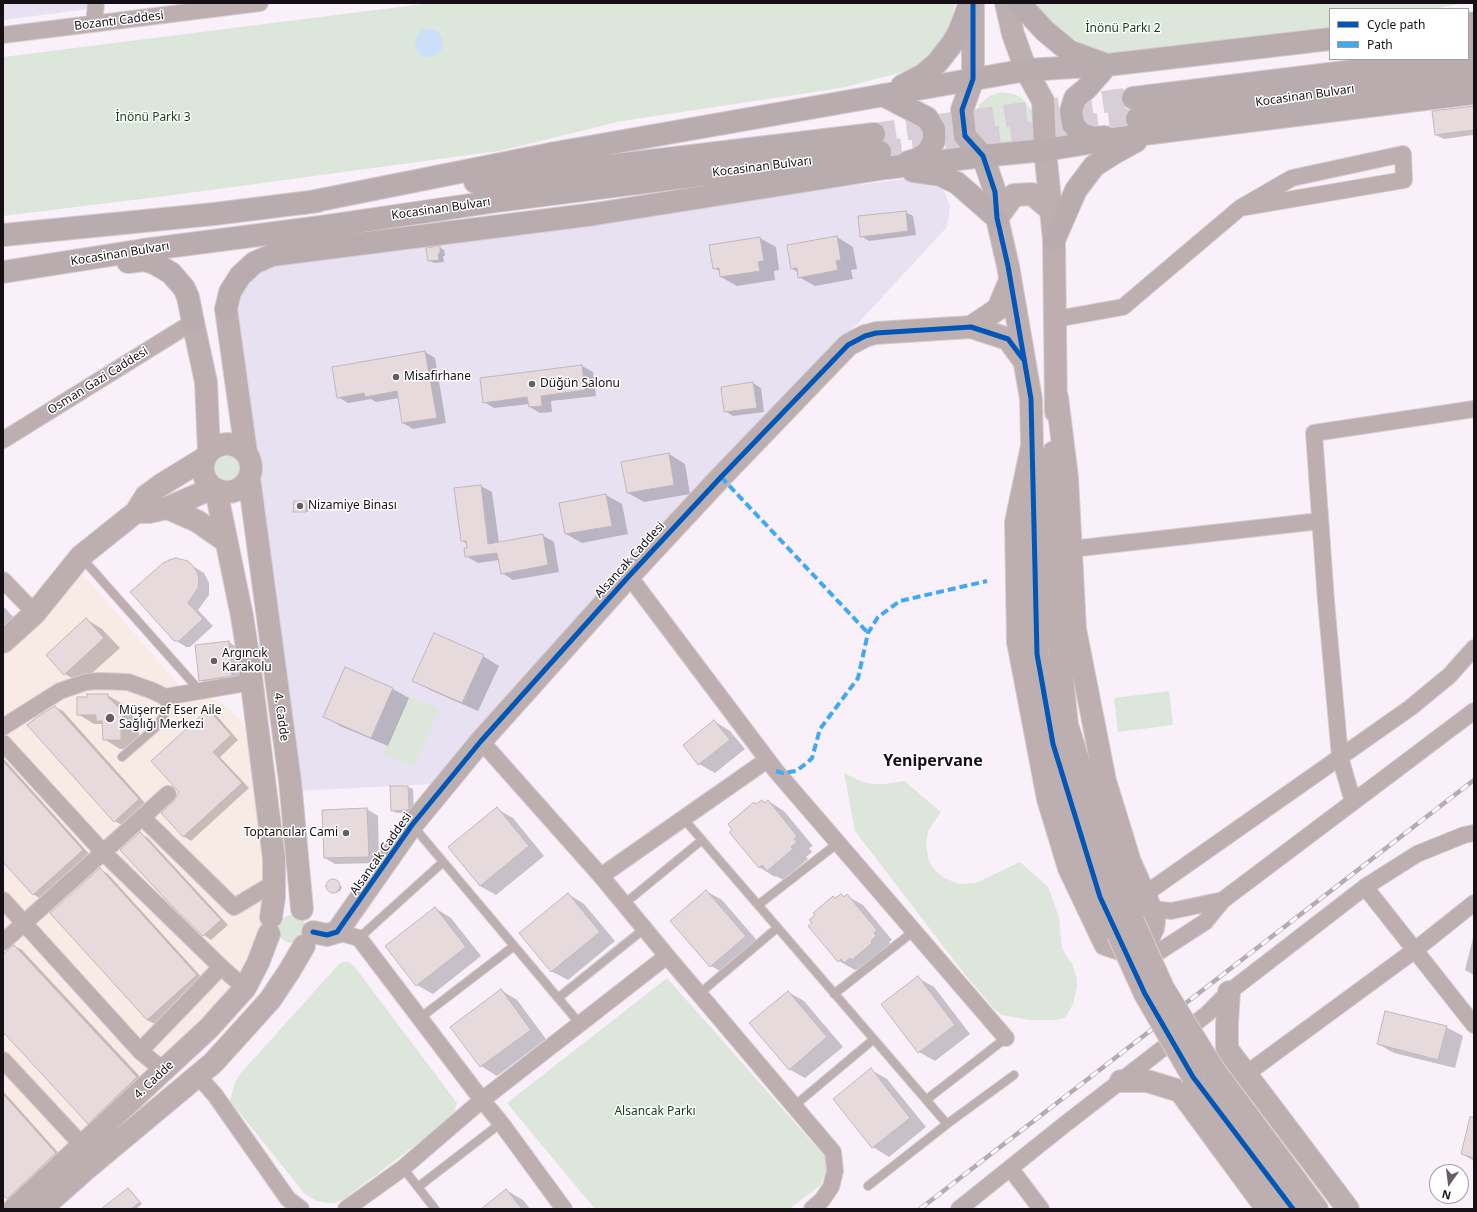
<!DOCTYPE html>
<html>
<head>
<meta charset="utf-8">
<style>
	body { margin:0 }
	#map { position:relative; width:1477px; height:1212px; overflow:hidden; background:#faf0fa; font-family:"Noto Sans",sans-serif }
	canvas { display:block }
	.frame { position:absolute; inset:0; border:4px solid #161016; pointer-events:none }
	.legend { position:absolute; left:1329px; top:8px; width:140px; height:52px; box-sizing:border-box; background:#fff; border:1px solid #a29fa2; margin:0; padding:5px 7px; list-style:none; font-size:12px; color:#161016 }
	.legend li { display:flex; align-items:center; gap:8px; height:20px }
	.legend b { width:20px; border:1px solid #a29fa2 }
	.north { position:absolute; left:1429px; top:1164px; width:40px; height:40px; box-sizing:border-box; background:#fff; border:1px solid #a29fa2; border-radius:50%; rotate:194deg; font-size:11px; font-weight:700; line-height:16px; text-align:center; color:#161016 }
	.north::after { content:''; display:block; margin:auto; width:14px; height:18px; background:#665e66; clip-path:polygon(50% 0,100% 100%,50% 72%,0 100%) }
</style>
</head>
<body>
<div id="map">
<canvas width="1477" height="1212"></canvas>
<div class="frame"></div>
<ul class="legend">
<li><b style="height:5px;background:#0057b8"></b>Cycle path</li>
<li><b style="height:5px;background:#3fa9f5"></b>Path</li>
</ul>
<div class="north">N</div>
</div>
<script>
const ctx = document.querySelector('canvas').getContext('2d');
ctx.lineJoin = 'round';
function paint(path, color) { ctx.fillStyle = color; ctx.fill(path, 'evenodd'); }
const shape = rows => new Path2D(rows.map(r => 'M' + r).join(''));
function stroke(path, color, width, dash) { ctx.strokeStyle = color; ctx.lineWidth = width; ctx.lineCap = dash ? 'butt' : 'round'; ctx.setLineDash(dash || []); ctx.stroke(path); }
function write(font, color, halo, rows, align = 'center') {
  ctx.font = font + ' "Noto Sans",sans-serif'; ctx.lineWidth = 3; ctx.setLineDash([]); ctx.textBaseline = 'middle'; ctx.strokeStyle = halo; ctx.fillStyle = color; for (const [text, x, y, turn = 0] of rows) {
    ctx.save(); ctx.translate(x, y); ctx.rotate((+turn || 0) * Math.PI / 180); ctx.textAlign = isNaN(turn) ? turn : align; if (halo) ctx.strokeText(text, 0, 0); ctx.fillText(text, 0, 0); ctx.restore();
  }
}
paint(shape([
	[3,3,89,3,89,9,3,20],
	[905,179,943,189,950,206,947,227,432,784,297,791,231,311,243,284,264,263]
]), '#e7e1f2');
paint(shape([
	[83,574,185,692,205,695,223,704,239,718,246,728,254,749,266,917,263,948,133,1112,38,1209,3,1209,3,646]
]), '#f8eae5');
paint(shape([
	[431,3,955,3,951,23,941,44,915,69,841,88,622,121,499,151,166,196,3,216,3,57],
	[1032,3,1466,3,1431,9,1330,9,1330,27,1163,56,1100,55,1053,26],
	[1001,92,1014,94,1020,97,1025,101,1032,112,1033,125,1029,137,1025,142,988,146,979,137,975,124,975,117,979,105,989,96],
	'215 469a13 13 0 1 1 26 0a13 13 0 1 1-26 0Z',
	[1169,691,1173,725,1118,732,1114,698],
	[408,696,439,709,414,767,383,754],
	[844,773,863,782,873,784,884,784,904,781,941,812,928,831,926,846,929,861,933,868,944,878,959,884,976,883,1020,862,1048,887,1059,917,1062,948,1068,959,1072,963,1077,979,1077,987,1073,1004,1065,1018,1053,1020,1029,1020,1002,1015,994,1009,963,972,855,831],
	'278 929a14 14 0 1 1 28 0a14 14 0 1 1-28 0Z',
	[342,962,349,962,354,966,457,1103,456,1106,454,1114,451,1118,344,1199,334,1203,328,1203,317,1201,305,1194,230,1101,235,1082,241,1073,339,964],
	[667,978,826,1158,826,1171,821,1185,789,1209,595,1209,507,1103]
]), '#dce6da');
paint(shape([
	'415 43a14 14 0 1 1 28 0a14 14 0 1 1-28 0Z'
]), '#ccdff9');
paint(shape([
	[1474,107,1474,138,1473,135,1444,139,1436,135],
	[905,212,913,216,916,235,869,241,861,236],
	[837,237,853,247,857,269,851,270,853,279,815,286,799,277,798,272,792,269],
	[760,238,776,247,779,270,774,271,775,280,737,286,721,277,721,272,714,268],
	[439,247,444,250,445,256,443,256,444,262,434,263,429,260],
	[425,352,435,358,446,423,413,429,403,423,399,398,376,402,371,399,348,403,338,397],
	[582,366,593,372,596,396,551,401,552,412,540,413,530,407,529,404,494,408,484,402],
	[753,383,761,388,764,412,733,416,725,411],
	[669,454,685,464,690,494,644,502,628,493],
	[481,486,492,492,499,543,542,535,554,542,559,572,513,580,502,573,499,560,478,563,466,556,467,544,462,541],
	[606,495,622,504,628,534,582,543,566,534,560,503],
	[306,502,308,504,308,512,294,511],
	[183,560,204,573,209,583,209,595,198,610,213,626,190,647,186,647,175,640],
	[3,606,16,620,3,632],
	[86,619,102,629,120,648,81,683,65,674],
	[434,634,483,656,499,666,478,711,430,690,414,680],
	[229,642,236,647,240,680,208,685,200,680],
	[346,668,393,689,409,698,388,746,340,726,324,716],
	[107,695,123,704,123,707,139,722,139,739,136,739,136,749,120,749,104,739,103,724,94,724,78,714,88,698],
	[55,707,63,711,146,804,122,825,115,821],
	[208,710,216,715,238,740,220,757,249,788,191,841,183,836,175,802,181,792],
	[714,721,730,731,745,749,715,773,699,764],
	[3,758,90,855,41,899,33,894,3,861],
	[408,787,413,789,414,812,397,813,392,810],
	[762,801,766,803,768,801,784,811,813,846,809,848,812,852,806,857,808,859,783,880,776,876,775,877,759,867,757,805],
	[367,809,378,816,379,863,335,864,325,858,323,811],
	[497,809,513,818,544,856,496,895,480,886],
	[140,833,148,838,228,925,211,940,204,935],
	[100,869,108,874,204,980,155,1024,147,1020],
	[333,880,339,883,342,888,340,891,336,893,329,890,328,888,328,883],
	[706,891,722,900,761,945,727,975,711,966],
	[568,894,584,904,615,941,568,980,551,971],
	[841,895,845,897,847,896,863,905,892,940,889,942,892,946,861,971,857,969,855,970,839,961,836,899],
	[435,908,451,918,481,956,433,994,417,985],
	[1473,938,1474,938,1474,975,1465,970],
	[15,946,22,950,145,1082,96,1127,88,1123,3,1030,3,956],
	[918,978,934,987,970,1034,935,1061,919,1052],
	[501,990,517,1000,546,1039,497,1076,481,1066],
	[788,992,804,1001,843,1047,805,1078,789,1069],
	[1446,1027,1463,1036,1455,1068,1394,1053,1378,1044],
	[871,1070,887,1079,926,1127,889,1157,873,1147],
	[3,1091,63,1158,15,1203,7,1198,3,1193],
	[1474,1123,1474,1161,1462,1154],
	[128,1189,131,1191,142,1204,136,1209,103,1209],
	[506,1190,523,1200,530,1209,483,1209]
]), '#0003');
const building = shape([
	[1474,106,1474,130,1435,135,1432,111,1474,106],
	[906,211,908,231,860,237,858,216,906,211],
	[837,236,841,260,836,261,838,270,798,278,797,268,791,269,787,245,837,236],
	[760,237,764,261,758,262,760,271,720,277,719,268,713,269,709,245,760,237],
	[440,246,440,253,438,254,439,260,428,261,426,248,440,246],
	[425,351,437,418,402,423,397,391,365,397,364,393,337,398,332,367,425,351],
	[582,365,585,390,541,396,542,406,529,407,527,397,483,403,480,378,582,365],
	[753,382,757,408,724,412,721,387,753,382],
	[669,453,674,485,627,493,621,462,669,453],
	[481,485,488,544,543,534,548,565,501,574,497,553,465,557,464,548,467,548,466,541,461,541,454,488,481,485],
	[606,494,612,526,565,534,559,503,606,494],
	[294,501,306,501,306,512,293,512,294,501],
	[176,558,188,561,193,566,197,572,199,579,198,588,188,603,203,619,179,641,174,641,130,592,163,563,169,560,176,558],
	[86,618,104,638,64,675,46,655,86,618],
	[434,633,484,655,462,703,412,681,434,633],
	[229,641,232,676,199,681,195,645,229,641],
	[345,667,393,688,371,738,323,717,345,667],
	[87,694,108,694,108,697,123,712,123,730,121,730,121,740,103,740,102,721,96,721,96,715,77,715,77,697,87,697,87,694],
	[55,706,139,799,114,822,27,725,37,717,55,706],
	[208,709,231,735,213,752,242,783,183,837,161,813,174,801,179,792,151,761,208,709],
	[714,720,730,740,698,765,683,745,714,720],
	[3,761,83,850,33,895,3,862,3,761],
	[390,786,408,786,409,809,408,810,391,811,390,786],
	[762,800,764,803,768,800,797,836,794,839,797,842,791,847,793,849,767,871,762,865,759,868,729,832,732,830,728,824,754,802,756,804,762,800],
	[497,807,529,846,480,886,448,847,497,807],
	[367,808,369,857,324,858,322,810,367,808],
	[140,832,221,920,203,936,173,907,120,850,140,832],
	[100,868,197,975,147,1020,50,913,100,868],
	'326 886a7 7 0 1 1 14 0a7 7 0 1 1-14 0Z',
	[706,890,746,936,710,967,670,921,706,890],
	[568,893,600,932,551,972,519,933,568,893],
	[841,894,844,897,847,894,877,930,874,933,876,936,871,941,872,943,852,960,850,958,844,963,841,959,838,962,808,926,812,923,809,920,815,915,813,913,833,896,835,898,841,894],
	[435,907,466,947,416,986,385,946,435,907],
	[14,945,137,1077,88,1124,3,1032,3,954,14,945],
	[918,976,955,1025,918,1053,881,1004,918,976],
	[501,989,531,1030,480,1067,450,1027,501,989],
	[788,991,827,1037,789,1070,749,1023,788,991],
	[1385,1011,1447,1026,1438,1060,1377,1044,1385,1011],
	[871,1068,910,1118,872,1148,833,1099,871,1068],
	[3,1094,56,1153,7,1199,3,1195,3,1094],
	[1470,1117,1474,1117,1474,1158,1461,1154,1470,1117],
	[128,1188,140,1202,131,1209,101,1209,128,1188],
	[506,1189,522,1209,481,1209,506,1189]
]);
paint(building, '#e7dadd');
stroke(building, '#c1b8bb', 1);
stroke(shape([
	[874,134,1133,98],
	[880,152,1137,119]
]), '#d8ced8', 22, [22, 11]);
const lane = shape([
	[81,557,200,691],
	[122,757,155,728,165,714,165,697],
	[683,818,947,1124],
	[413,826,580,1024],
	[624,904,702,840],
	[758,905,838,843],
	[359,938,443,862],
	[699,994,777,928],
	[834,994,914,931],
	[558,998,644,929],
	[420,1018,514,946],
	[926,1100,1006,1038],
	[794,1106,874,1039],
	[403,1168,435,1209],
	[868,1186,947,1124,1014,1075],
	[418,1187,501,1123]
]);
const street = shape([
	[94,24,96,3],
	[3,35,260,3],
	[1056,319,1123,307,1240,208,1404,180,1403,154,1292,178,1240,208],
	[3,440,193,322],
	[1071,549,1320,521],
	[629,576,776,771,1006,1038],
	[3,580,35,613],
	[3,727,60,691,86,682,100,681,128,682,153,691,165,697,252,682],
	[481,741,601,876,667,956,833,1152,835,1171,831,1187,822,1200,812,1209],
	[3,743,103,852,221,967,245,988],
	[1353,802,1340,757,1326,601,1314,433,1474,409],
	[142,817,234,907,274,883],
	[601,876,767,760],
	[1365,887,1474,1025],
	[1145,894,1410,708,1449,676,1474,648],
	[3,900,140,1051,164,1071],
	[1151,909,1171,911,1223,900],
	[337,932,359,938,482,1100,501,1123,564,1209],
	[3,942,168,794],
	[1141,962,1143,962,1205,922,1223,900,1474,711],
	[140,1051,221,967],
	[3,1060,83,1146],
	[1246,1074,1415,950,1474,903],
	[198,1076,215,1095,288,1199,301,1209],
	[1010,1168,1041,1209],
	[346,1209,403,1168,482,1100,667,956],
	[959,1209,1064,1125,1207,1014,1229,992,1365,887,1417,854,1464,835,1474,833]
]);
const secondary = shape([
	[973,3,973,79,962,110,965,136,983,156,995,192,997,218,1008,266,1031,399,1037,654,1053,744,1100,897,1118,934],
	[1006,3,1013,34,1026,70,1043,101,1045,150,1054,240,1056,412],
	[997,218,1014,195,1032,194,1051,210],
	[226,309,246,452],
	[193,322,206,382,209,452],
	[971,327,998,309,1010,280],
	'203 468a24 24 0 1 1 48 0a24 24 0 1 1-48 0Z',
	[1032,446,1016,522,1018,642,1048,799,1069,868,1105,944,1120,949,1131,947,1149,937,1153,928,1154,922,1151,909,1130,862,1105,781,1075,629,1067,477,1057,397],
	[1054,452,1052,492,1055,609,1067,725,1118,885,1133,921],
	[249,478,290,781,302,909],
	[216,490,242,616,249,661,274,859,274,897,271,917],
	[167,508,197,521,226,541],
	[136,512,149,512,167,508,213,488],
	[3,642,35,613,81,556,136,512,146,496,161,485,205,458],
	[313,932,327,935,337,932,412,825,481,741,629,576,721,477,848,345,865,336,876,333,971,327,1008,339,1024,361],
	[1229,992,1227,1023,1227,1049,1348,1209],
	[1214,1070,1317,1209],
	[1193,1077,1293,1209],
	[1121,1081,1147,1081,1180,1091,1267,1209],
	[14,1209,209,1028,245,988,258,963,269,934],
	[41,1209,86,1169,213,1063,270,1000,290,970,304,946]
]);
const highway = shape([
	[1019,3,1045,31,1069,51,1107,65,1086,89,1075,98,1071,111,1073,124,1081,134,1093,138,1105,137],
	[1468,24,1474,23],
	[1468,40,1474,40],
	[1468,57,1474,56],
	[902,86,923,75,937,63,952,44,959,32,970,3],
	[883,95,927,118,934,129,934,141,928,152,918,159,908,162],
	[1133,98,1451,59],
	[1137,119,1474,73],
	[913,171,940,175,957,183,997,218],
	[475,182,874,134],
	[305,203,555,153,1026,70,1107,65,1330,39],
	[3,235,214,214,318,201],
	[1054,240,1076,190,1094,166,1116,152,1136,141],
	[128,262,145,260,154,263,171,273,184,288,188,297,193,322],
	[3,272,143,250,321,227,497,201,880,152],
	[226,309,230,292,240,276,254,263,272,255,595,214,886,168,983,156,1045,150,1152,133,1474,93]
]);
stroke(lane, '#d5cdd5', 10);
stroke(street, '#d5cdd5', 18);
stroke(secondary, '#d5cdd5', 24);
stroke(highway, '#d5cdd5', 24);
stroke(lane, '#bdafaf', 8);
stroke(street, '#bdafaf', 16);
stroke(secondary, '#bdafaf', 22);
stroke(highway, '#b9acae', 22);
const rail = shape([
	[920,1209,1474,780]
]);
stroke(rail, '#b6acaf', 4.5);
stroke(rail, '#fff', 3, [9]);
const secondaryBridge = shape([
	[1133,921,1163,988,1214,1070],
	[1118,934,1145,994,1193,1077]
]);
stroke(secondaryBridge, '#d5cdd5', 24, []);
stroke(secondaryBridge, '#bdafaf', 22);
stroke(shape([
	[721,477,868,633],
	[776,771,783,773,796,771,807,763,812,758,820,729,858,678,868,633,878,617,900,601,987,581]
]), '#3fa9f5', 4, [8, 4]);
stroke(shape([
	[973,3,973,79,962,110,965,136,983,156,995,192,997,218,1008,266,1031,399,1037,654,1053,744,1100,897,1145,994,1193,1077,1293,1209],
	[313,932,327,935,337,932,412,825,481,741,629,576,721,477,848,345,865,336,876,333,971,327,1008,339,1023,359]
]), '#0057b8', 5);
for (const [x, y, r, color] of [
	[396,377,4,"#665e66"],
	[532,384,4,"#665e66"],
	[300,506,4,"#665e66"],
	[214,661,4,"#665e66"],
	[110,718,5,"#665e66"],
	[346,833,4,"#665e66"]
]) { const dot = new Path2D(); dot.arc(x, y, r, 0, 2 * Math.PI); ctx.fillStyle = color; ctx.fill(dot); stroke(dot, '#fff', 1.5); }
write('12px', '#161016', '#fff', [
	["Bozantı Caddesi",119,21,-7],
	["Kocasinan Bulvarı",1305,96,-8],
	["Kocasinan Bulvarı",762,167,-7],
	["Kocasinan Bulvarı",441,209,-8],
	["Kocasinan Bulvarı",120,254,-9],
	["Osman Gazi Caddesi",98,381,-32],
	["Alsancak Caddesi",630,560,-48],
	["4. Cadde",281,717,82],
	["Alsancak Caddesi",381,854,-55],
	["4. Cadde",154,1080,-43]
]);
write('12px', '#143f13', '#fff', [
	["İnönü Parkı 2",1123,29],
	["İnönü Parkı 3",153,118],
	["Alsancak Parkı",655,1112]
]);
write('12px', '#161016', '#fff', [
	["Misafirhane",404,377],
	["Düğün Salonu",540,384],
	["Nizamiye Binası",308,506],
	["Argıncık",222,654],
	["Karakolu",222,668],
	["Müşerref Eser Aile",119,711],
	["Sağlığı Merkezi",119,725],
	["Toptancılar Cami",338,833,"right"]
], 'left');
write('bold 16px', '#161016', '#fff', [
	["Yenipervane",933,761]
]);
</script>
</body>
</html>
